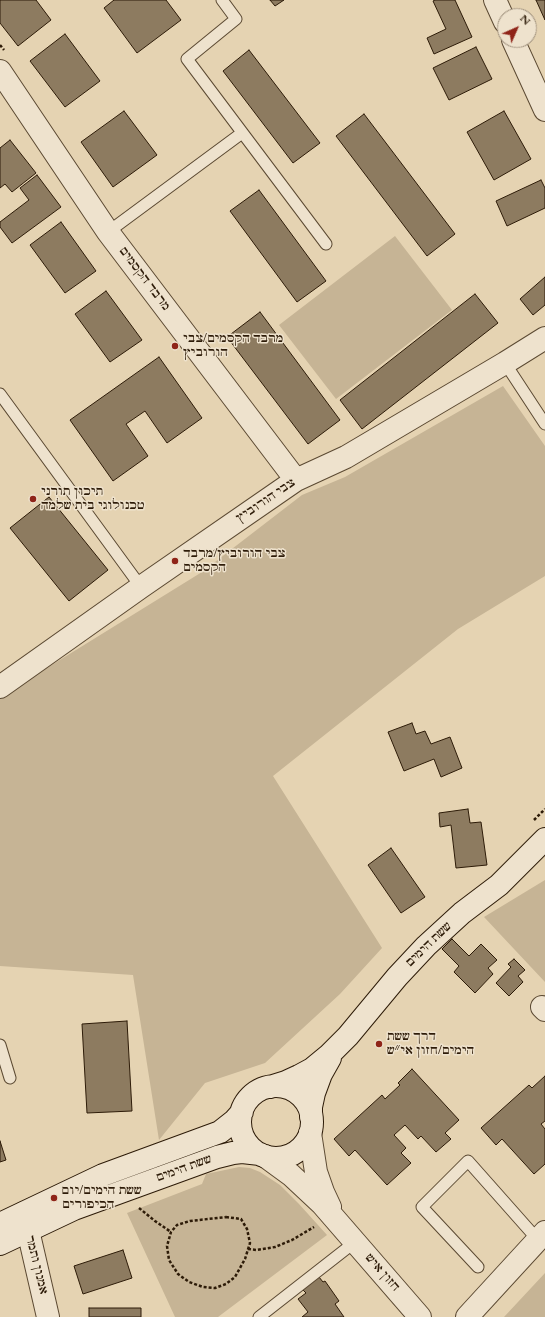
<!DOCTYPE html>
<html>
<head>
<meta charset="utf-8">
<style>
	body { margin:0 }
	#map { position:relative; width:545px; height:1317px; overflow:hidden; background:#e5d3b2; font-family:Cardo,serif }
	canvas { display:block }
	.north { position:absolute; left:497px; top:8px; width:40px; height:40px; box-sizing:border-box; background:#eee2cd; border:1px solid #a1927e; border-radius:50%; rotate:45deg; font-size:11px; font-weight:700; line-height:16px; text-align:center; color:#2d1b08 }
	.north::after { content:''; display:block; margin:auto; width:14px; height:18px; background:#8f2418; clip-path:polygon(50% 0,100% 100%,50% 72%,0 100%) }
</style>
</head>
<body>
<div id="map">
<canvas width="545" height="1317"></canvas>
<div class="north">N</div>
</div>
<script>
const ctx = document.querySelector('canvas').getContext('2d');
ctx.lineJoin = 'round';
function paint(path, color) { ctx.fillStyle = color; ctx.fill(path, 'evenodd'); }
const shape = rows => new Path2D(rows.map(r => 'M' + r).join(''));
function stroke(path, color, width, dash) { ctx.strokeStyle = color; ctx.lineWidth = width; ctx.lineCap = dash ? 'butt' : 'round'; ctx.setLineDash(dash || []); ctx.stroke(path); }
function write(font, color, halo, rows, align = 'center') {
  ctx.font = font + ' Cardo,"Frank Ruhl Libre",serif'; ctx.lineWidth = 3; ctx.setLineDash([]); ctx.textBaseline = 'middle'; ctx.strokeStyle = halo; ctx.fillStyle = color; for (const [text, x, y, turn = 0] of rows) {
    ctx.save(); ctx.translate(x, y); ctx.rotate((+turn || 0) * Math.PI / 180); ctx.textAlign = isNaN(turn) ? turn : align; if (halo) ctx.strokeText(text, 0, 0); ctx.fillText(text, 0, 0); ctx.restore();
  }
}
paint(shape([
	[395,236,452,310,336,399,279,325],
	[503,386,545,446,545,576,458,629,273,776,382,948,340,994,265,1063,205,1083,159,1140,133,975,0,966,0,697,202,572,302,495,345,477],
	[545,880,545,982,484,917],
	[239,1167,250,1168,260,1172,280,1185,299,1204,327,1235,218,1317,175,1317,127,1213,202,1184,206,1174],
	[545,1273,545,1317,504,1317]
]), '#c6b495');
const building = shape([
	[0,0,36,0,51,20,18,46,0,23,0,0],
	[114,0,166,0,181,20,137,53,104,8,114,0],
	[270,0,284,0,275,6,270,0],
	[435,0,455,0,472,37,434,54,427,38,446,29,433,1,435,0],
	[536,0,545,0,545,20,536,0],
	[65,34,100,81,65,107,30,61,65,34],
	[476,47,492,79,449,100,433,68,476,47],
	[249,50,320,143,293,163,223,71,249,50],
	[124,111,157,155,113,187,81,142,124,111],
	[504,111,531,159,494,180,467,132,504,111],
	[364,114,455,234,427,256,336,136,364,114],
	[10,140,36,173,12,192,5,184,0,188,0,148,10,140],
	[37,175,61,207,12,243,0,227,0,222,29,200,20,188,37,175],
	[541,180,545,188,545,208,507,226,496,201,541,180],
	[259,190,326,281,297,302,230,211,259,190],
	[61,222,96,271,65,293,30,245,61,222],
	[545,277,545,305,533,315,520,299,545,277],
	[106,291,142,340,110,362,75,314,106,291],
	[475,294,498,323,362,429,340,400,475,294],
	[260,312,340,420,308,444,227,337,260,312],
	[159,357,202,418,167,443,145,411,126,424,148,456,113,481,70,420,159,357],
	[49,497,108,570,69,601,10,528,49,497],
	[412,723,416,734,425,731,431,744,450,737,462,768,441,777,434,759,404,771,388,732,412,723],
	[468,809,470,823,481,822,487,865,456,868,451,825,440,827,439,813,468,809],
	[391,848,425,897,401,913,368,865,391,848],
	[452,939,469,956,481,944,497,960,488,968,493,974,475,993,454,972,459,966,442,949,452,939],
	[514,959,525,970,518,976,523,982,509,996,496,983,511,967,508,964,514,959],
	[127,1021,132,1111,87,1113,82,1024,127,1021],
	[412,1069,459,1120,445,1133,451,1139,436,1152,421,1136,418,1139,405,1125,394,1135,406,1148,401,1153,411,1163,387,1185,355,1150,349,1156,334,1139,382,1095,385,1099,400,1085,398,1083,412,1069],
	[545,1076,545,1121,541,1124,545,1129,545,1164,534,1174,502,1139,496,1145,481,1128,529,1085,532,1088,545,1076],
	[0,1141,6,1160,0,1162,0,1141],
	[123,1250,132,1278,83,1294,74,1266,123,1250],
	[319,1277,323,1282,325,1281,339,1301,335,1304,344,1317,302,1317,308,1312,298,1299,306,1293,302,1289,319,1277],
	[89,1308,141,1308,141,1317,89,1317,89,1308]
]);
paint(building, '#8d7b60');
stroke(building, '#2d1b08', 1);
const lane = shape([
	[222,0,236,19,187,59,326,244],
	[108,232,242,133],
	[505,363,545,424],
	[0,394,141,587],
	[0,1045,10,1078],
	[478,1267,422,1207,468,1161,538,1240],
	[259,1317,355,1242]
]);
const street = shape([
	[495,0,505,22],
	[513,40,545,110],
	[0,71,108,232,296,480],
	[0,687,141,587,296,480,346,457,505,363,545,338],
	[542,1007,545,1010],
	[310,1133,316,1172,323,1192,330,1207],
	[265,1156,291,1175,322,1204,420,1317],
	[24,1213,48,1317],
	[467,1317,545,1232]
]);
const secondary = shape([
	'240 1122a36 36 0 1 1 72 0a36 36 0 1 1-72 0Z',
	[270,1087,286,1082,299,1076,312,1069,329,1055,348,1036,397,977,426,946,462,913,499,885,545,839],
	[311,1117,311,1107,314,1093,321,1074,330,1058],
	[0,1224,103,1175,220,1132,234,1121,242,1112],
	[0,1244,74,1209,217,1157,233,1153,242,1152,260,1154]
]);
stroke(lane, '#5b4932', 13);
stroke(street, '#5b4932', 24);
stroke(secondary, '#2d1b08', 24);
stroke(shape([
	[0,45,4,50],
	[534,820,545,809],
	[139,1208,155,1221,171,1232],
	[226,1217,241,1219,247,1229,250,1243,245,1259,235,1277,226,1284,215,1288,203,1287,189,1282,178,1274,169,1260,167,1246,171,1232,177,1225,190,1221,226,1217],
	[248,1249,257,1250,275,1247,292,1240,314,1227]
]), '#2d1b08', 2.5, [3, 2]);
stroke(lane, '#eee2cd', 11);
stroke(street, '#eee2cd', 22);
stroke(secondary, '#eee2cd', 22);
for (const [x, y, r, color] of [
	[175,346,4,"#8f2418"],
	[33,499,4,"#8f2418"],
	[175,561,4,"#8f2418"],
	[379,1044,4,"#8f2418"],
	[54,1198,4,"#8f2418"]
]) { const dot = new Path2D(); dot.arc(x, y, r, 0, 2 * Math.PI); ctx.fillStyle = color; ctx.fill(dot); stroke(dot, '#eee2cd', 1.5); }
write('12px', '#2d1b08', '#eee2cd', [
	["מרבד הקסמים",144,279,53],
	["צבי הורוביץ",266,501,-34],
	["ששת הימים",429,945,-44],
	["ששת הימים",184,1169,-20],
	["אמנון ותמר",36,1265,76],
	["חזון איש",382,1273,49]
]);
write('12px', '#2d1b08', '#eee2cd', [
	["מרבד הקסמים/צבי",183,339],
	["הורוביץ",183,353],
	["תיכון תורני",41,492],
	["טכנולוגי בית שלמה",41,506],
	["צבי הורוביץ/מרבד",183,554],
	["הקסמים",183,568],
	["דרך ששת",387,1037],
	["הימים/חזון אי״ש",387,1051],
	["ששת הימים/יום",62,1191],
	["הכיפורים",62,1205]
], 'left');
</script>
</body>
</html>
